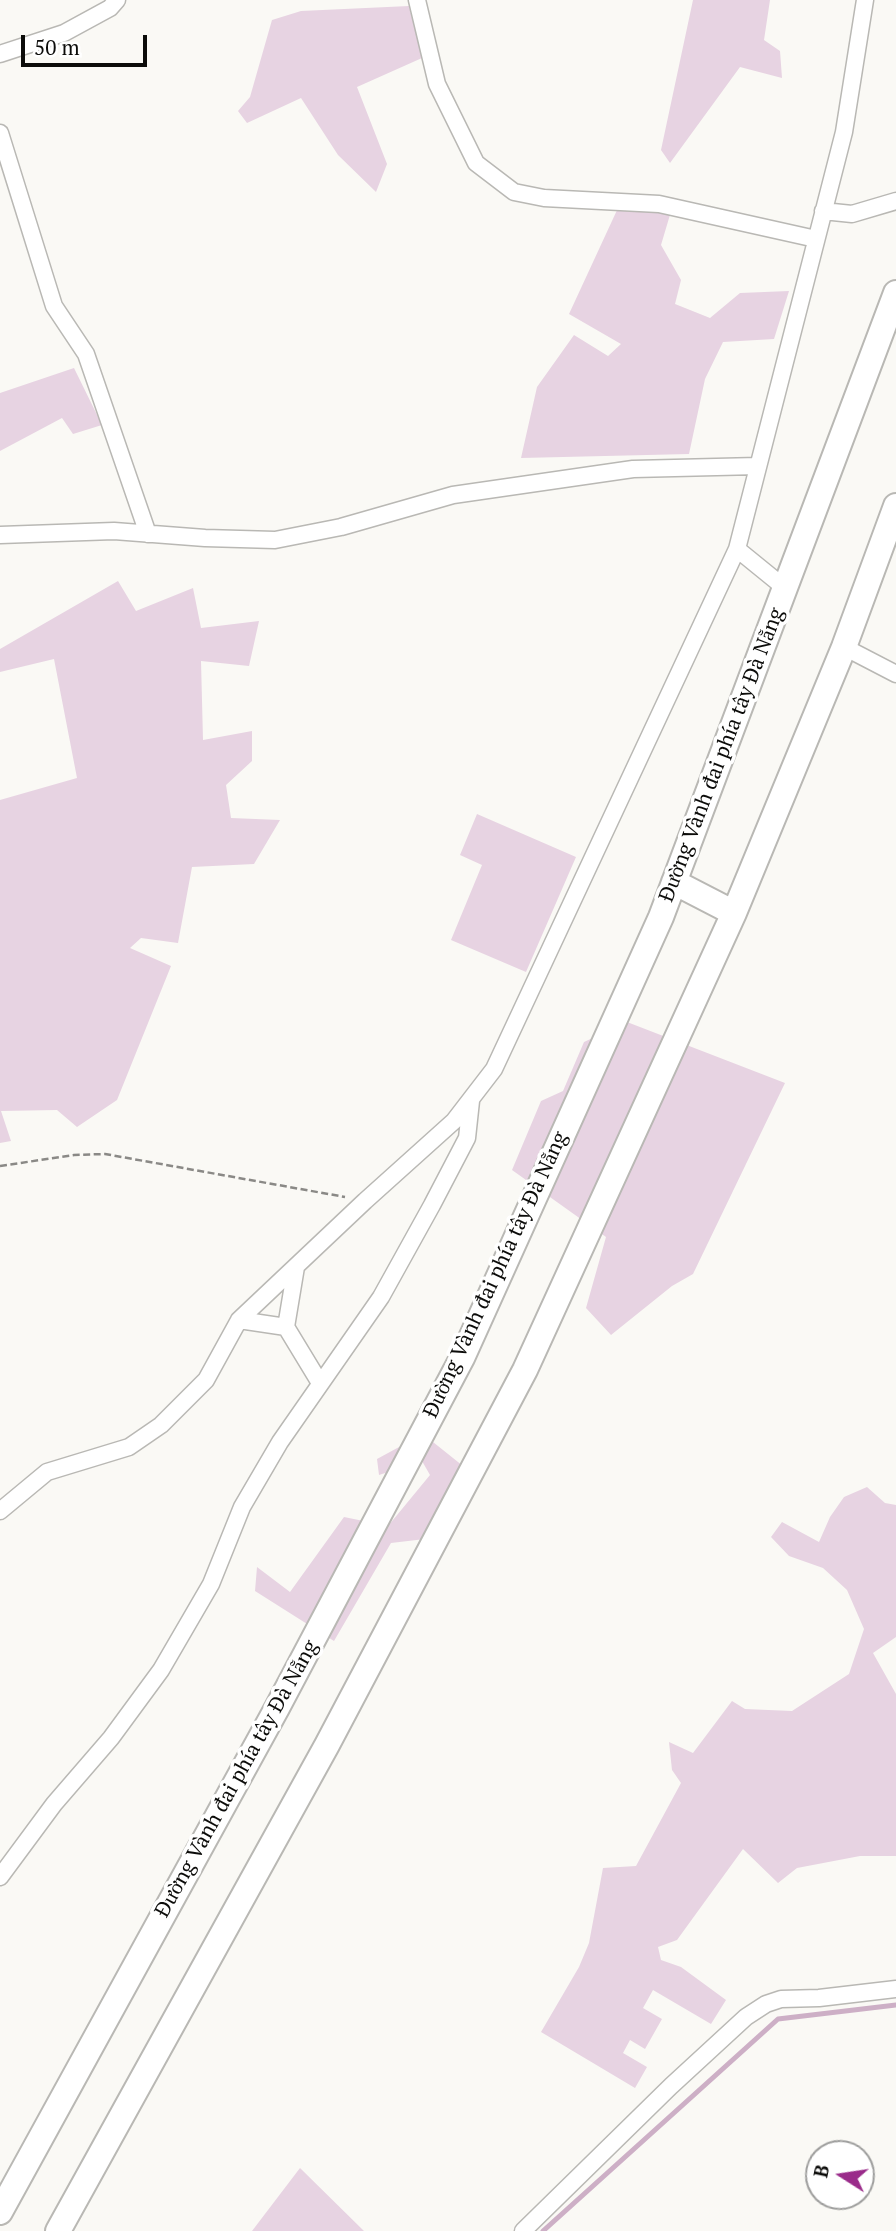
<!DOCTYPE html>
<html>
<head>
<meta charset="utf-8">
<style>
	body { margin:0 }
	#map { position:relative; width:896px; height:2231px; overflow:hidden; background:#faf9f5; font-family:"PT Serif",serif }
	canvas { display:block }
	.north { position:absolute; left:805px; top:2140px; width:70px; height:70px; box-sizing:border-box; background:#fff; border:2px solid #9e9e9d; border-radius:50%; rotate:282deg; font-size:19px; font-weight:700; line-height:28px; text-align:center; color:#0c0c0a }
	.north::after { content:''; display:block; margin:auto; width:24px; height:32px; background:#9a2b8a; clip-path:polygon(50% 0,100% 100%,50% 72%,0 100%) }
	.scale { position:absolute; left:21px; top:35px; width:126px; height:32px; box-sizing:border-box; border:4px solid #0c0c0a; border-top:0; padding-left:9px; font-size:21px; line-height:24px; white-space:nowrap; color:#0c0c0a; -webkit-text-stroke:5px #fff; paint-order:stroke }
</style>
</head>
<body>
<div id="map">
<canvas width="896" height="2231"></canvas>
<div class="north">B</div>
<div class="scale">50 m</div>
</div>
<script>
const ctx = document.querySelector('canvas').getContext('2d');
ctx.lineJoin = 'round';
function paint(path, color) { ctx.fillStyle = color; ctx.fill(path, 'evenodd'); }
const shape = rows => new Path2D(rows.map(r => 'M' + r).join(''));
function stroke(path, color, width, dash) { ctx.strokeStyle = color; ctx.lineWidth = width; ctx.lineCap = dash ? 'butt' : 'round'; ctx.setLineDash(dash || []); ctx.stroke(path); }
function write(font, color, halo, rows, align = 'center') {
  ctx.font = font + ' "PT Serif",serif'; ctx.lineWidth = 7; ctx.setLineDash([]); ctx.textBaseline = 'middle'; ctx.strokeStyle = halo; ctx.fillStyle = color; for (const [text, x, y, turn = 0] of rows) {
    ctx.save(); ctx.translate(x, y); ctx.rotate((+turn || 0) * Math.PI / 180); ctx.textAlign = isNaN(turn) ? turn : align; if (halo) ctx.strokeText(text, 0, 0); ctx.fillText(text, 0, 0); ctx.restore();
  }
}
paint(shape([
	[693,0,770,0,764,40,780,51,782,78,740,67,670,163,661,150],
	[409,6,422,58,357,87,387,164,376,192,338,155,301,98,247,123,238,111,250,97,272,20,301,11],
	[624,195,675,198,661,245,681,280,675,304,710,318,740,293,789,291,774,339,723,342,705,379,689,454,521,458,537,387,574,335,608,356,621,344,569,314],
	[74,368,102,425,73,434,62,418,0,451,0,393],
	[118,581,136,611,193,588,201,628,259,621,249,666,201,661,203,740,252,731,252,761,226,785,231,818,280,820,254,864,192,867,178,943,141,938,130,948,171,966,117,1100,77,1127,57,1110,1,1111,11,1141,0,1143,0,800,77,778,54,659,0,672,0,649],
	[477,814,576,857,526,972,451,940,482,865,460,855],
	[627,1022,785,1083,693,1274,672,1286,611,1335,586,1308,606,1237,512,1170,541,1101,563,1091,584,1042],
	[423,1434,473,1474,442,1537,391,1543,334,1641,255,1591,257,1567,290,1592,344,1517,388,1526,430,1475,422,1461,379,1475,377,1459],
	[867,1487,885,1503,896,1505,896,1637,873,1653,896,1694,896,1856,860,1856,797,1868,778,1883,743,1849,677,1940,658,1947,661,1960,681,1967,726,2000,711,2024,653,1990,643,2008,662,2019,645,2049,630,2040,623,2053,647,2067,635,2088,541,2032,579,1967,589,1943,603,1868,636,1866,681,1783,672,1770,669,1742,693,1753,732,1701,745,1709,792,1711,849,1674,864,1629,847,1590,823,1568,789,1556,771,1537,782,1522,819,1542,830,1517,844,1497],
	[300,2168,364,2231,252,2231]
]), '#e7d3e2');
stroke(shape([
	[543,2231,778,2019,896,2005]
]), '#cdafc6', 5);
const minor = shape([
	[417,0,437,84,476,163,514,192,544,198,659,204,816,239],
	[0,54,64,33,110,8,117,0],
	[0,133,54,306,86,354,148,534],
	[823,211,852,214,896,201],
	[0,535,114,531,205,538,275,540,341,527,453,495,633,469,758,466],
	[737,549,785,588],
	[844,647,896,674],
	[296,1267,286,1327,320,1383],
	[239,1320,286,1327],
	[0,1511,47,1472,129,1447,161,1425,206,1380,239,1320,365,1201,454,1121,494,1069,737,549,844,132,865,0],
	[0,1877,54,1804,111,1738,161,1670,211,1584,242,1507,280,1442,381,1297,432,1205,467,1138,471,1101],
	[523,2231,671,2086,746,2017,766,2004,781,1999,819,1998,896,1989]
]);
const primary = shape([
	[674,882,734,913],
	[0,2212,277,1708,462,1358,661,917,896,293],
	[58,2231,327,1745,525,1370,734,913,844,647,896,506]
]);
stroke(minor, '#b9b8b4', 19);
stroke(primary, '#b9b8b4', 28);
stroke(shape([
	[0,1166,74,1155,105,1154,345,1197]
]), '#8a8986', 2.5, [7, 3.5]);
stroke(minor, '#fff', 16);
stroke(primary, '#fff', 24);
write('21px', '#0c0c0a', '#fff', [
	["Đường Vành đai phía tây Đà Nẵng",722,755,-69],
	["Đường Vành đai phía tây Đà Nẵng",496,1275,-65],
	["Đường Vành đai phía tây Đà Nẵng",237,1779,-61]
]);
</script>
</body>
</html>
